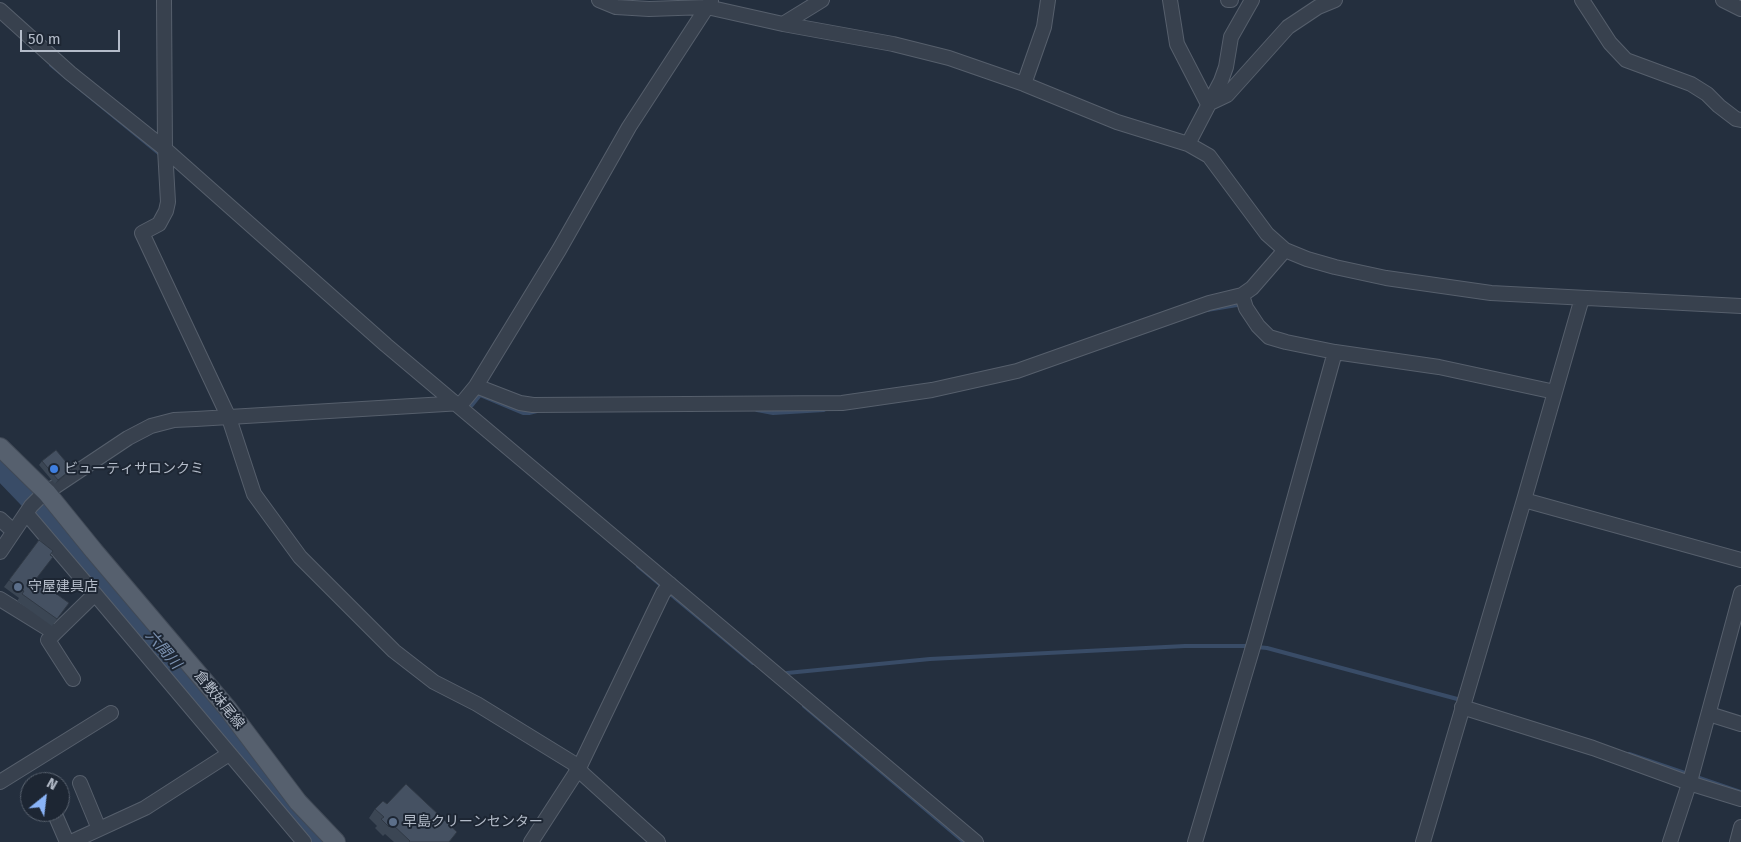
<!DOCTYPE html>
<html>
<head>
<meta charset="utf-8">
<style>
	body { margin:0 }
	#map { position:relative; width:1741px; height:842px; overflow:hidden; background:#242f3e; font-family:"Fira Sans",sans-serif }
	canvas { display:block }
	.north { position:absolute; left:20px; top:772px; width:50px; height:50px; box-sizing:border-box; background:#1d2633; border:1px solid #59626f; border-radius:50%; rotate:29deg; font-size:14px; font-weight:700; line-height:20px; text-align:center; color:#b4bcc9 }
	.north::after { content:''; display:block; margin:auto; width:18px; height:22px; background:#8ab4f8; clip-path:polygon(50% 0,100% 100%,50% 72%,0 100%) }
	.scale { position:absolute; left:20px; top:30px; width:100px; height:22px; box-sizing:border-box; border:2px solid #b4bcc9; border-top:0; padding-left:6px; font-size:15px; line-height:18px; white-space:nowrap; color:#b4bcc9; -webkit-text-stroke:4px #1d2633; paint-order:stroke }
</style>
</head>
<body>
<div id="map">
<canvas width="1741" height="842"></canvas>
<div class="north">N</div>
<div class="scale">50 m</div>
</div>
<script>
const ctx = document.querySelector('canvas').getContext('2d');
ctx.lineJoin = 'round';
const shape = rows => new Path2D(rows.map(r => 'M' + r).join(''));
function stroke(path, color, width, dash) { ctx.strokeStyle = color; ctx.lineWidth = width; ctx.lineCap = dash ? 'butt' : 'round'; ctx.setLineDash(dash || []); ctx.stroke(path); }
function paint(path, color) { ctx.fillStyle = color; ctx.fill(path, 'evenodd'); }
function write(font, color, halo, rows, align = 'center') {
  ctx.font = font + ' "Fira Sans","Noto Sans JP",sans-serif'; ctx.lineWidth = 4; ctx.setLineDash([]); ctx.textBaseline = 'middle'; ctx.strokeStyle = halo; ctx.fillStyle = color; for (const [text, x, y, turn = 0] of rows) {
    ctx.save(); ctx.translate(x, y); ctx.rotate((+turn || 0) * Math.PI / 180); ctx.textAlign = isNaN(turn) ? turn : align; if (halo) ctx.strokeText(text, 0, 0); ctx.fillText(text, 0, 0); ctx.restore();
  }
}
stroke(shape([
	[51,65,161,155],
	[1207,310,1237,305],
	[472,405,480,395,523,413,529,413,537,411],
	[757,410,773,413,824,410],
	[638,566,663,587],
	[668,592,753,663],
	[1257,647,1267,648,1461,700],
	[787,673,930,659,1185,646,1250,646],
	[804,706,964,842],
	[1629,754,1741,792]
]), '#394c67', 4);
stroke(shape([
	[0,466,51,519,186,677,318,842]
]), '#394c67', 24);
const minor = shape([
	[164,0,165,149,168,202,166,211,159,224,142,233,229,418,254,494,300,557,394,651,434,682,477,704,573,763,584,775,658,842],
	[599,0,616,7,649,9,707,7,783,24,893,44,949,58,1024,84,1117,122,1188,144,1209,156,1267,234,1285,250,1307,259,1335,267,1386,278,1491,293,1741,306],
	[1170,0,1177,44,1208,104],
	[1228,0,1231,0],
	[1582,0,1610,43,1626,60,1691,84,1707,94,1719,106,1736,119,1741,120],
	[1723,0,1741,9],
	[0,10,70,73,165,149,386,345,976,842],
	[783,24,822,0],
	[1024,84,1044,27,1048,0],
	[1208,104,1227,95,1288,27,1318,7,1335,0],
	[1188,144,1221,81,1226,67,1231,37,1252,0],
	[1242,295,1246,308,1258,326,1269,337,1286,342,1335,352,1439,367,1555,392],
	[476,386,520,403,533,405,842,403,932,390,1017,371,1209,303,1242,295,1252,288,1285,250],
	[1524,500,1741,560],
	[26,513,95,594],
	[0,519,13,531],
	[0,552,31,506,41,496,128,438,151,426,174,420,196,419,462,403,476,386,559,250,629,127,711,1],
	[0,599,55,633,95,594,304,842],
	[55,633,48,640,73,679],
	[1462,707,1593,748,1689,783,1741,799],
	[1709,714,1741,724],
	[0,782,111,713],
	[80,783,99,829],
	[54,812,67,842],
	[71,842,145,808,229,754],
	[531,842,579,768,663,593,670,584],
	[1195,842,1255,640,1335,352],
	[1423,842,1524,500,1582,298],
	[1670,842,1691,778,1741,593],
	[1737,842,1741,827]
]);
const major = shape([
	[0,447,47,493,94,551,228,709,298,802,336,842]
]);
stroke(minor, '#565f6c', 16);
stroke(major, '#414a57', 20);
stroke(minor, '#38414e', 14);
stroke(major, '#56606e', 18);
paint(shape([
	[42,461,68,473,55,484,39,465],
	[39,540,50,555,36,579,69,603,52,626,17,601,19,598,4,587],
	[387,804,449,842,394,842,385,834,383,836,375,828,377,826,369,818,375,809]
]), '#3b4654');
paint(shape([
	[72,469,68,473,55,484,58,480]
]), '#303945');
const building = shape([
	[56,450,72,469,58,480,42,461,56,450],
	[39,540,53,551,50,555,53,557,36,579,69,603,57,619,22,594,24,591,9,580,39,540],
	[406,784,457,832,449,842,409,842,410,841,392,824,389,827,381,819,384,817,375,809,383,801,387,804,406,784]
]);
paint(building, '#455162');
stroke(building, '#303945', 1);
for (const [x, y, r, color] of [
	[54,469,5,"#3f7fe0"],
	[18,587,5,"#5c6f8a"],
	[393,822,5,"#5c6f8a"]
]) { const dot = new Path2D(); dot.arc(x, y, r, 0, 2 * Math.PI); ctx.fillStyle = color; ctx.fill(dot); stroke(dot, '#1d2633', 2); }
write('14px', '#b4bcc9', '#1d2633', [
	["ビューティサロンクミ",64,469],
	["守屋建具店",28,587],
	["早島クリーンセンター",403,822]
], 'left');
write('14px', '#b4bcc9', '#1d2633', [
	["倉敷妹尾線",219,700,51]
]);
write('italic 15px', '#7c92b1', '#1d2633', [
	["六間川",163,650,49]
]);
</script>
</body>
</html>
